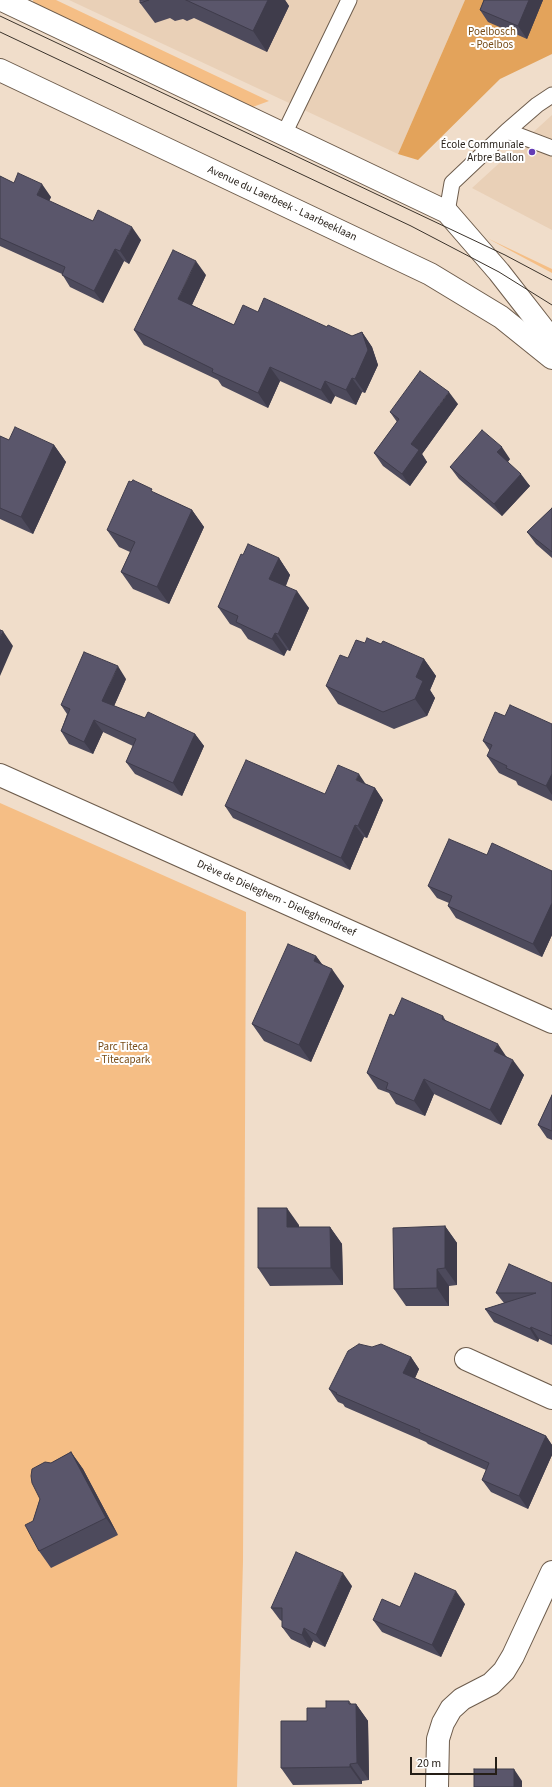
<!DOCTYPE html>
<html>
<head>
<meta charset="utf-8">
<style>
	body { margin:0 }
	#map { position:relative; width:552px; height:1787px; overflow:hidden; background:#f0ddca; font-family:"Source Sans 3",sans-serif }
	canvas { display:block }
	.scale { position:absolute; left:410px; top:1757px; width:87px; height:18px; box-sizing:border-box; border:2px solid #251e17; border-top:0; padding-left:5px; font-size:12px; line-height:14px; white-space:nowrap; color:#251e17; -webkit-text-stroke:3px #fff; paint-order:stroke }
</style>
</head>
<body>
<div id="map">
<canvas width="552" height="1787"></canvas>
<div class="scale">20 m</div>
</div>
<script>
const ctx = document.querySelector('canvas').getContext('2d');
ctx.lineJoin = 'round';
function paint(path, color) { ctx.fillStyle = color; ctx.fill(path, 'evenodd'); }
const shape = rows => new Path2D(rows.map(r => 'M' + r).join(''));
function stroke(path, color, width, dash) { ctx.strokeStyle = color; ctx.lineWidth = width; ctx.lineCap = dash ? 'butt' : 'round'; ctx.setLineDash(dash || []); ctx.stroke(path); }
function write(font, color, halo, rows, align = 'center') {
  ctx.font = font + ' "Source Sans 3",sans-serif'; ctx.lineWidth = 4; ctx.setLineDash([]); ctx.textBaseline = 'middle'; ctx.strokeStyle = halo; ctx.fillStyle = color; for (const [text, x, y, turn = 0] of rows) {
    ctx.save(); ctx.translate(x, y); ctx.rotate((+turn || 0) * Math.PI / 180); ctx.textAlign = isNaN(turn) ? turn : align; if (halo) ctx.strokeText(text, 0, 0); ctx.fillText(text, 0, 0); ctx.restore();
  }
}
paint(shape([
	[69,0,465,0,398,154],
	[552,115,552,230,472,188]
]), '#e9d0b7');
paint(shape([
	[33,0,56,0,269,101,250,108,34,7],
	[487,238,552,269,552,273],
	[0,803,246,912,243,1561,237,1787,0,1787]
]), '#f5be85');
paint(shape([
	[465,0,552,0,552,54,500,79,418,160,398,154]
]), '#e3a35b');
const service = shape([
	[507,131,552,148],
	[284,134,349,0],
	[447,212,452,183,507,131,537,105,552,95]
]);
const minor = shape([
	[2,0,447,212,499,272,552,340],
	[0,775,552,1022],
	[466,1359,552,1398],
	[437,1787,438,1739,443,1723,451,1709,462,1699,491,1684,504,1671,513,1656,552,1572]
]);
const tertiary = shape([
	[0,70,430,274,501,317,552,358]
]);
stroke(service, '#6d5c4c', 17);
stroke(minor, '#6d5c4c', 24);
stroke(tertiary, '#6d5c4c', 24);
stroke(service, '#fff', 15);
stroke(minor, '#fff', 22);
stroke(tertiary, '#fff', 22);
stroke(shape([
	[0,16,505,255,552,280],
	[0,32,411,226,499,272,552,305]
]), '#3b332b', 1);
paint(shape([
	[140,0,285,0,289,6,267,52,194,18,187,21,183,19,175,21,170,18,155,23,140,3],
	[484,0,543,0,527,39,488,22,480,10],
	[0,176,14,183,51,197,49,201,93,221,141,240,129,264,124,261,103,303,70,287,62,274,0,246],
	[206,275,192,305,234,325,258,312,327,327,352,336,362,332,372,347,378,365,365,393,362,392,356,405,335,396,331,404,280,381,268,408,222,386,218,380,144,345,134,330],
	[458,404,422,454,427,462,410,486,383,466,374,453,397,422,390,412],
	[0,436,9,440,54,445,66,462,33,534,0,519],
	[510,459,508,462,530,486,502,516,459,479,450,467],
	[155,493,192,510,204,527,169,604,133,589,121,572,130,552,119,547,107,530],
	[552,508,552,558,536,544,527,532],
	[243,555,279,558,290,575,286,586,309,608,290,651,287,650,284,656,248,639,241,629,230,624,218,607],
	[365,643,381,644,424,659,436,676,430,690,435,698,427,716,394,729,338,704,326,686,348,658],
	[126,679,114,706,145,718,195,734,204,746,182,796,135,774,126,762,133,746,103,732,93,754,69,744,61,731,67,714,61,705],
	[505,716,552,724,552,801,518,785,516,781,499,773,487,756,490,751,483,741],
	[366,784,375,788,383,800,367,838,364,837,350,870,233,818,225,806,325,794],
	[487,855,552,871,552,935,542,957,456,918,448,906,449,903,437,898,428,886],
	[316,956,322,964,344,986,311,1062,264,1041,252,1024],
	[394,1016,443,1016,446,1021,507,1057,524,1075,501,1125,434,1094,425,1116,396,1104,389,1093,378,1089,367,1073],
	[552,1095,552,1140,547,1138,538,1125],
	[299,1225,299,1227,330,1227,342,1244,343,1285,270,1286,258,1268],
	[445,1226,457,1243,457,1285,449,1286,449,1306,406,1306,394,1289],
	[552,1283,552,1345,539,1339,538,1342,494,1322,485,1309,504,1303,496,1293],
	[411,1357,419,1369,415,1378,546,1436,552,1445,552,1455,528,1509,491,1492,482,1480,486,1470,428,1444,426,1442,345,1407,343,1404,338,1402,329,1389],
	[71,1452,83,1469,118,1535,51,1568,39,1551,33,1521,51,1463],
	[352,1586,325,1647,313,1641,310,1648,291,1639,282,1627,282,1621,280,1620,271,1608],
	[465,1604,441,1657,382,1632,373,1620,400,1607],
	[352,1704,356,1704,368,1721,369,1780,362,1781,362,1784,293,1785,281,1768,326,1708]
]), '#4d4a5c');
paint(shape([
	[268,0,285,0,289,6,267,52,253,31],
	[529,0,543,0,527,39,518,26],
	[42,184,51,197,46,208,37,195],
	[132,227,141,240,129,264,120,251],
	[115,249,124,261,103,303,94,291],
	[196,261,206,275,188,313,178,299],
	[362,332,372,347,378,365,365,393,355,379],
	[270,367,280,381,268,408,258,393],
	[352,378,362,392,356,405,346,390],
	[325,381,335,396,331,404,321,390],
	[449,392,458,404,422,454,427,462,410,486,402,474,411,444],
	[54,445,66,462,33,534,21,517],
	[502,447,510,459,506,464,497,452],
	[521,474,530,486,502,516,494,504],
	[192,510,204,527,169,604,157,587],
	[279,558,290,575,281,596,269,579],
	[297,591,309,608,290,651,278,634],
	[3,631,13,646,0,676,0,638],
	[275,633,287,650,284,656,272,639],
	[424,659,436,676,430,690,435,698,427,716,415,699,416,677],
	[118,666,126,679,111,713,102,701],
	[94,720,103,732,93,754,84,742],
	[195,734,204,746,182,796,173,783],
	[359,774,367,786,356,780],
	[552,774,552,795,546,786],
	[375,788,383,800,367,838,358,826],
	[355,825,364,837,350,870,341,858],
	[552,903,552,935,542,957,533,944],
	[316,956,328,973,314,961],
	[332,969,344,986,311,1062,299,1045],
	[498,1044,508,1059,494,1051],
	[513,1060,524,1075,501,1125,490,1110],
	[424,1079,434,1094,425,1116,414,1101],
	[287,1208,299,1225,299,1244,287,1227],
	[445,1226,457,1243,457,1285,445,1268],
	[330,1227,342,1244,343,1285,331,1268],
	[437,1269,449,1286,449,1306,437,1288],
	[531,1327,539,1339,538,1342,530,1329],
	[411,1357,419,1369,412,1385,403,1373],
	[546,1436,552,1445,552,1455,528,1509,519,1496],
	[71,1452,83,1469,118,1535,106,1518],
	[343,1573,352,1586,325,1647,316,1635],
	[456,1591,465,1604,441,1657,432,1645],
	[304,1628,313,1641,310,1648,302,1635],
	[349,1701,356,1710,356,1704,368,1721,369,1780,357,1763],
	[350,1764,362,1781,362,1784,350,1767],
	[514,1769,522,1781,522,1787,514,1787]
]), '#3f3c4b');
const building = shape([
	[140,0,149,0,140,3,140,0],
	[186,0,268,0,253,31,186,0],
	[484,0,529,0,518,26,480,10,484,0],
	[18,173,42,184,37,195,93,221,98,210,132,227,120,251,115,249,94,291,62,275,65,267,0,238,0,176,14,183,18,173],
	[173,250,196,261,178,299,234,325,243,305,258,312,264,298,327,327,328,325,352,336,362,332,368,350,355,379,352,378,346,390,325,381,321,390,270,367,258,393,212,372,213,369,134,330,173,250],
	[420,371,449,392,411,444,419,450,402,474,374,453,399,419,390,412,420,371],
	[15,427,54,445,21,517,0,508,0,436,9,440,15,427],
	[482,430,502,447,497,452,521,474,494,504,450,467,482,430],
	[133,480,152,489,151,491,192,510,157,587,121,572,135,542,107,530,129,481,131,482,133,480],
	[552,508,552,552,527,532,552,508],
	[248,544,279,558,269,579,297,591,278,634,275,633,272,639,236,622,238,616,218,607,241,554,243,555,248,544],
	[0,630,3,631,0,638,0,630],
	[367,638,381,644,383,641,424,659,416,677,423,681,415,699,383,712,326,686,340,655,348,658,356,640,365,643,367,638],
	[84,652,118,666,102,701,145,718,148,712,195,734,173,783,126,762,136,739,94,720,84,742,61,731,70,709,61,705,84,652],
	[510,705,552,724,552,774,546,786,506,768,507,766,487,756,492,745,483,741,495,712,505,716,510,705],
	[246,760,325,794,338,765,359,774,356,780,375,788,358,826,355,825,341,858,225,806,246,760],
	[449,839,487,855,492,843,552,871,552,903,533,944,448,906,452,896,428,886,449,839],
	[288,944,316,956,314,961,332,969,299,1045,252,1024,288,944],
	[402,998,443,1016,442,1019,498,1044,494,1051,513,1060,490,1110,424,1079,414,1101,386,1089,388,1083,367,1073,390,1014,394,1016,402,998],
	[552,1095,552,1131,538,1125,552,1095],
	[258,1208,287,1208,287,1227,330,1227,331,1268,258,1268,258,1208],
	[445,1226,445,1268,437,1269,437,1288,394,1289,393,1228,445,1226],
	[509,1264,552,1283,552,1336,531,1327,530,1329,485,1309,536,1293,496,1293,509,1264],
	[359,1344,372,1347,381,1344,411,1357,403,1373,546,1436,519,1496,482,1480,489,1463,419,1432,420,1430,336,1394,337,1393,329,1389,348,1351,359,1344],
	[71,1452,106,1518,39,1551,25,1525,33,1521,40,1499,32,1483,31,1476,32,1469,45,1462,51,1463,71,1452],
	[296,1552,343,1573,316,1635,304,1628,302,1635,282,1627,282,1608,271,1608,296,1552],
	[415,1573,456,1591,432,1645,373,1620,382,1599,400,1607,415,1573],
	[326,1701,349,1701,349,1704,356,1704,357,1763,350,1764,350,1767,281,1768,281,1721,307,1721,307,1708,326,1708,326,1701],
	[474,1769,514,1769,514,1787,474,1787,474,1769]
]);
paint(building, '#5a566b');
stroke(building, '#3f3c4b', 1);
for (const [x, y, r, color] of [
	[532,152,4,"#643cb5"]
]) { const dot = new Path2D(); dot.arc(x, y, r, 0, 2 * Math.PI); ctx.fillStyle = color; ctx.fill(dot); stroke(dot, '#fff', 1.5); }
write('11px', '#784d18', '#fff', [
	["Poelbosch",492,33],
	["- Poelbos",492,46],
	["Parc Titeca",123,1048],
	["- Titecapark",123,1061]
]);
write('11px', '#251e17', '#fff', [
	["École Communale",524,146],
	["Arbre Ballon",524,159]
], 'right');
write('11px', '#251e17', '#fff', [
	["Avenue du Laerbeek - Laarbeeklaan",282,204,25],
	["Drève de Dieleghem - Dieleghemdreef",276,899,24]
]);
</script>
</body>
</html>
